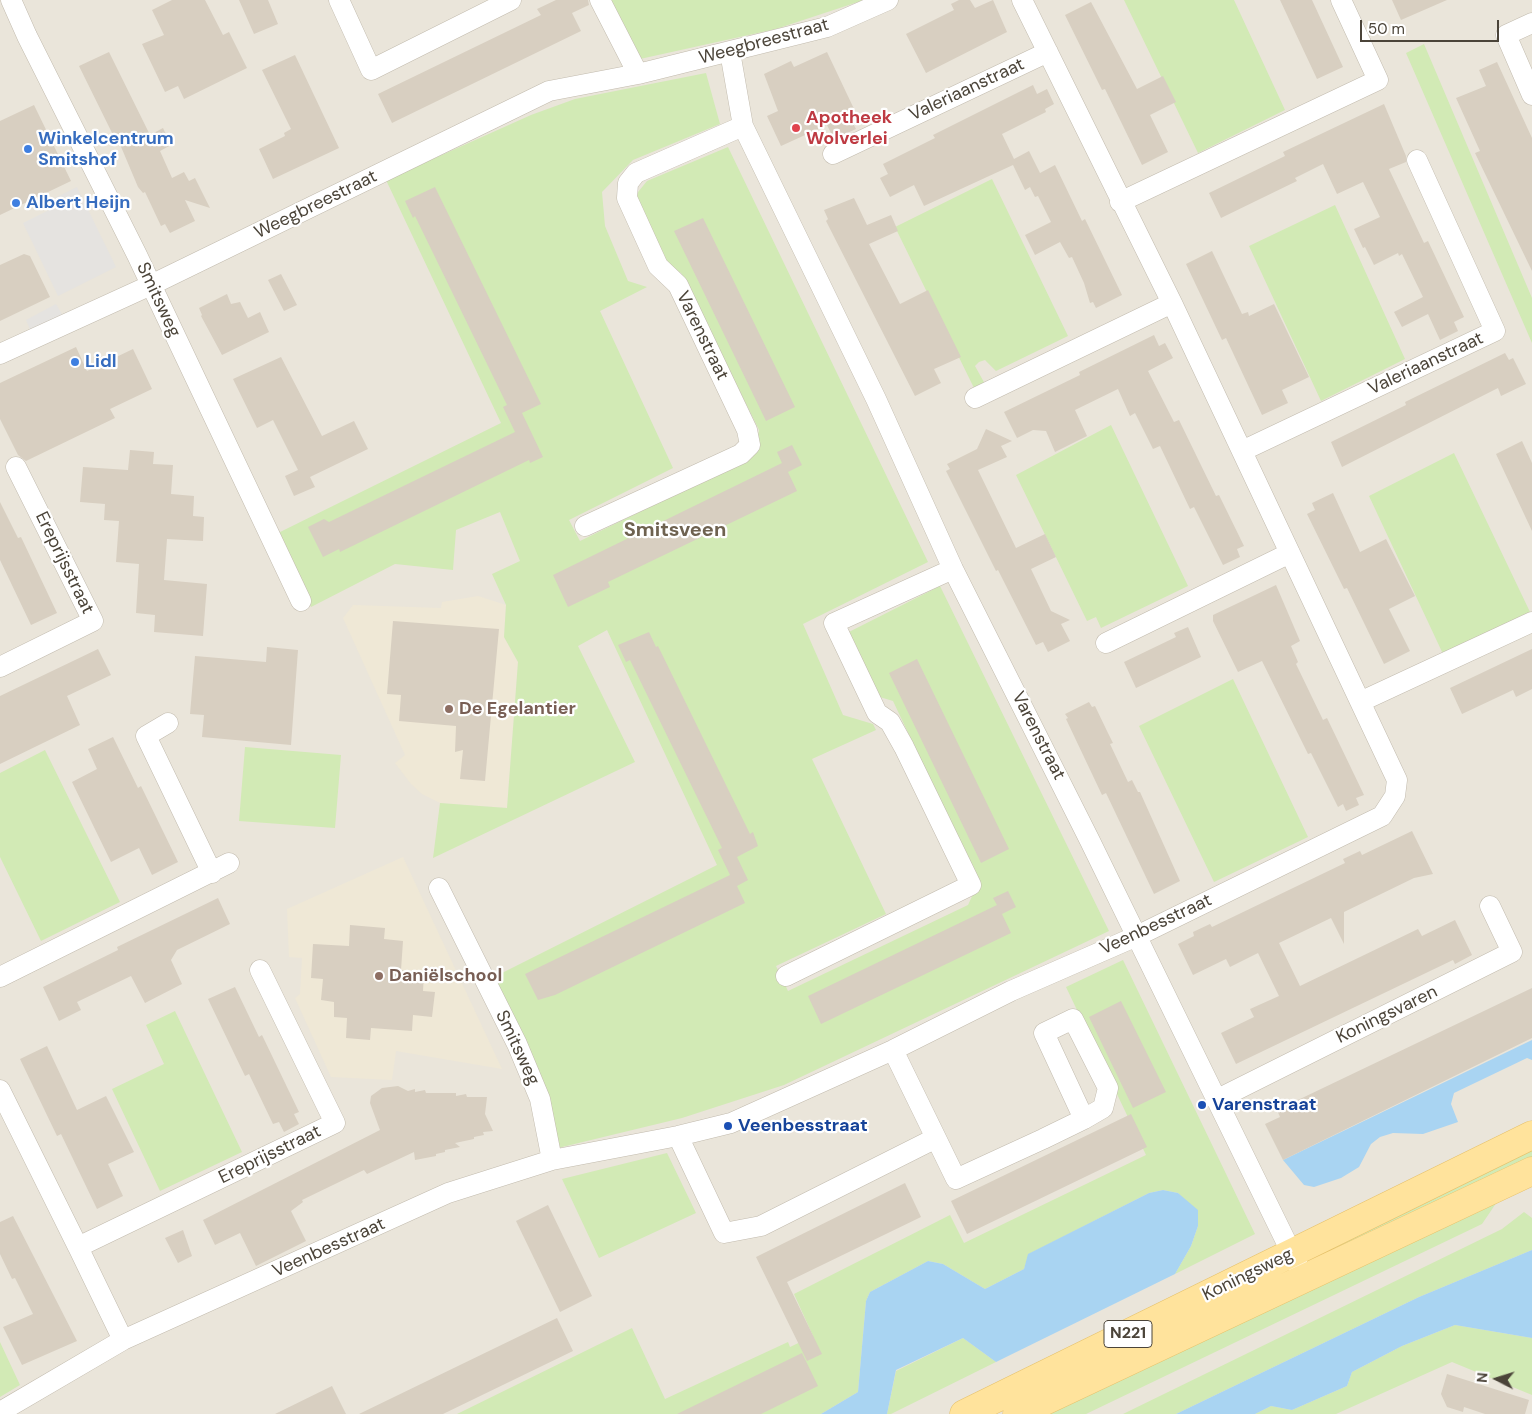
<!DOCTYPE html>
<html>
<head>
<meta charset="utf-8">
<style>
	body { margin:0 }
	#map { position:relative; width:1532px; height:1414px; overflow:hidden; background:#f6f3ec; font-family:"DM Sans",sans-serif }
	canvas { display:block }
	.north { position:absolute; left:1472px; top:1354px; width:50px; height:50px; -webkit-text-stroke:4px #fff; paint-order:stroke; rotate:275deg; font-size:14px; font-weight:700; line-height:20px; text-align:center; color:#4b4439 }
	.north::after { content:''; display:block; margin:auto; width:18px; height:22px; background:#4b4439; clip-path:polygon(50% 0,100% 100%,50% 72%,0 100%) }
	.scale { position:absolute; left:1360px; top:20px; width:139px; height:22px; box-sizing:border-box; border:2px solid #4b4439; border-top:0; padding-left:6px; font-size:15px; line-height:18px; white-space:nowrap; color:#4b4439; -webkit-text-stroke:4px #fff; paint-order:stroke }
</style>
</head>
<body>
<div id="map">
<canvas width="1532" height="1414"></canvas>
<div class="north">N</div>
<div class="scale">50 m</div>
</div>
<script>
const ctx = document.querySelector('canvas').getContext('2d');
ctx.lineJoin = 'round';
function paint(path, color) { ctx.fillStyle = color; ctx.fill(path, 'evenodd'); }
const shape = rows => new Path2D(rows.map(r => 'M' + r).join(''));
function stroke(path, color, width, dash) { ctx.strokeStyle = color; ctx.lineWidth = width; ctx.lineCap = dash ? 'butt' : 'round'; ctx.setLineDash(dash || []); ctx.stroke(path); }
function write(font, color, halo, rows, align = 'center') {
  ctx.font = font + ' "DM Sans",sans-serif'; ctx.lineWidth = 4.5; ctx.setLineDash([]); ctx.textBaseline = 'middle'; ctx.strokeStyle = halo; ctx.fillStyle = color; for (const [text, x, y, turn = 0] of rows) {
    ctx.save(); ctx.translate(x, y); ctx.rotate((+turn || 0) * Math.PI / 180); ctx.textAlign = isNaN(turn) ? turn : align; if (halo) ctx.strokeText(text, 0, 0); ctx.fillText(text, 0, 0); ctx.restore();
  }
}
paint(shape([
	[0,0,1532,0,1532,1414,0,1414]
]), '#eae5da');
paint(shape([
	[478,596,506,605,504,637,518,662,507,808,440,803,422,794,411,784,395,763,405,755,343,618,353,605,441,608,442,602],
	[403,857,502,1069,396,1051,392,1080,331,1077,295,998,300,994,302,958,289,957,287,909]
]), '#efe8d6');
paint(shape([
	[610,0,864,0,776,29,640,59],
	[1124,0,1234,0,1285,110,1198,153],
	[1424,44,1532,298,1532,343,1406,53],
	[706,73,720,124,633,160,602,192,605,226,628,281,647,287,600,311,673,468,569,520,580,541,750,458,756,445,759,430,681,273,669,267,634,197,647,181,728,147,928,562,803,624,843,715,873,724,876,730,812,759,886,914,776,966,788,991,968,905,975,890,975,874,893,701,863,692,839,637,940,586,1109,931,784,1085,682,1118,558,1148,492,978,717,865,607,630,578,646,635,762,433,858,440,803,507,808,518,662,504,637,506,605,492,574,520,561,500,512,456,530,453,570,395,564,311,607,276,534,501,423,386,180,531,115,575,99],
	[992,179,1068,336,996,371,985,360,979,362,975,366,985,384,974,388,895,227],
	[1335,205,1405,359,1321,401,1249,246],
	[1111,425,1188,586,1101,628,1096,617,1087,621,1016,475],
	[1454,453,1530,612,1443,654,1369,496],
	[1233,679,1308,837,1214,882,1139,726],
	[245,747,341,755,335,828,239,821],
	[45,750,120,902,41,941,0,857,0,773],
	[1123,960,1255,1234,1175,1274,1191,1246,1198,1226,1182,1197,1178,1193,1163,1190,1149,1193,1029,1254,1024,1269,985,1289,943,1264,928,1261,870,1292,866,1301,858,1392,821,1414,457,1414,632,1328,665,1399,788,1342,790,1347,813,1336,794,1294,950,1215,964,1243,1146,1155,1066,987],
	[175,1011,242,1152,160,1191,112,1089,164,1064,146,1025],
	[1532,1143,1532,1161,1317,1257,1316,1252],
	[667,1153,696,1213,599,1258,562,1179],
	[1501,1196,1482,1224,1086,1414,1036,1414],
	[1524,1212,1532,1218,1532,1250,1419,1297,1176,1414,1123,1414,1502,1229],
	[1455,1325,1532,1338,1532,1395,1452,1362,1336,1414,1255,1414,1271,1406,1292,1410,1347,1386,1352,1372,1402,1346],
	[963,1338,996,1362,891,1414,887,1414,896,1371],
	[0,1342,20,1385,0,1397]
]), '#d2eab5');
paint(shape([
	[77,187,116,267,58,296,23,223,49,210,45,203],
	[56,304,63,316,31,332,26,320]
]), '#e5e3e0');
paint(shape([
	[1532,1040,1532,1060,1527,1058,1454,1093,1451,1104,1458,1122,1423,1134,1393,1133,1380,1137,1371,1144,1359,1167,1341,1178,1314,1187,1304,1185,1283,1160],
	[1163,1190,1178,1193,1198,1210,1198,1226,1191,1246,1175,1274,996,1362,963,1338,896,1370,887,1414,821,1414,858,1392,866,1301,870,1292,928,1261,943,1264,985,1289,1024,1269,1028,1254,1149,1193],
	[1532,1250,1532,1338,1455,1325,1402,1346,1352,1372,1347,1386,1292,1410,1271,1406,1255,1414,1176,1414,1419,1297]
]), '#a9d4f2');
paint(shape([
	[172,0,205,0,223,35,229,32,247,68,184,99,178,86,165,92,142,44,164,35,152,10],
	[239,0,268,0,278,24,254,34],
	[556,0,588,0,589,5,572,13,581,31,392,123,378,94,541,15,537,9],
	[959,0,970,0,975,8,993,0,1007,32,926,73,906,34,954,10,951,4],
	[1280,0,1312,0,1343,67,1317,79],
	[1392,0,1447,0,1401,20],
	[1091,2,1137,89,1163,76,1176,102,1150,115,1168,152,1142,165,1105,89,1102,90,1065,15],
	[109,52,150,135,163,128,171,145,160,151,172,178,184,172,189,181,195,178,210,208,185,200,195,221,170,233,165,224,161,226,145,192,143,193,138,187,119,142,117,143,79,66],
	[827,52,855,111,848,114,856,129,834,139,827,125,781,146,767,116,778,111,764,74,791,61,794,67],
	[295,55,339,148,273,179,259,149,285,136,284,133,291,129,262,70],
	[1497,62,1532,138,1532,271,1475,153,1480,151,1456,98,1486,86,1479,70],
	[1033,85,1037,94,1047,89,1054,104,1045,109,1046,112,1002,134,1014,159,1029,151,1040,173,1055,165,1082,221,1085,219,1122,295,1096,308,1093,302,1090,303,1084,283,1072,257,1069,258,1060,242,1035,255,1025,235,1051,222,1038,196,1035,197,1030,187,1025,190,1013,165,924,206,914,185,890,197,880,178,888,174,883,164,935,138,933,135],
	[1384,104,1406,156,1406,162,1389,169,1424,243,1428,241,1464,317,1454,322,1458,331,1440,340,1428,314,1402,327,1394,312,1423,297,1402,254,1399,256,1398,253,1374,265,1365,247,1363,248,1354,229,1380,217,1363,182,1337,194,1323,164,1295,178,1297,181,1221,218,1209,193,1285,156,1283,152],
	[34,105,71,181,0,215,0,121],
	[435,187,541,404,522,413,543,457,530,463,529,460,340,552,339,549,323,557,308,527,324,519,329,522,515,432,503,407,507,405,415,216,413,218,405,201],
	[854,198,867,225,891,215,898,231,869,244,900,304,928,290,961,357,934,369,941,383,915,396,826,221,828,219,824,210],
	[703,218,795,407,766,421,674,231],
	[1212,251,1242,314,1248,312,1249,316,1274,304,1309,377,1282,390,1288,403,1262,415,1226,338,1222,340,1186,264],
	[24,254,30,256,50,297,0,321,0,265],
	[281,274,297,305,284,311,268,280],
	[227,294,231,304,240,302,248,318,260,312,269,332,222,355,201,316,202,315,199,308],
	[1154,335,1159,346,1165,343,1173,358,1148,371,1174,422,1179,420,1216,496,1219,495,1244,546,1237,549,1240,557,1223,565,1194,507,1190,509,1160,446,1153,449,1135,413,1130,416,1118,389,1075,410,1087,436,1055,452,1046,431,1033,430,1017,438,1004,412,1080,375,1079,372],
	[76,347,87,371,133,349,152,389,110,409,115,418,26,461,18,455,0,419,0,383],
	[1505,353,1509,360,1513,358,1526,384,1501,396,1498,388,1342,467,1331,442,1406,405,1405,402],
	[281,357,322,436,354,421,368,449,310,477,315,487,294,496,285,476,298,470,273,420,257,428,233,379],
	[986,429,1012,441,1001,446,1007,457,978,470,1016,548,1045,534,1056,557,1031,569,1051,611,1070,620,1061,624,1070,641,1048,652,1043,642,1036,645,998,570,996,571,946,471,950,469,947,464,977,449],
	[1522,441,1532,463,1532,531,1496,454],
	[792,445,802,465,788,472,797,491,608,582,610,587,568,607,553,575,782,463,777,452],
	[130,450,154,452,153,464,173,465,171,494,194,496,193,516,204,517,203,541,167,539,164,580,207,584,203,636,154,632,155,615,136,613,139,564,116,562,119,521,104,520,105,504,80,502,83,467,128,470],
	[1333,493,1360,552,1386,539,1415,596,1389,609,1410,651,1384,664,1347,588,1344,589,1307,514,1315,510,1312,503],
	[0,502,18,538,21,537,57,613,31,625,0,560],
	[1276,585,1300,641,1291,646,1298,662,1296,664,1323,720,1327,718,1364,795,1356,798,1359,805,1346,811,1343,804,1338,807,1311,753,1308,754,1262,661,1238,672,1213,621,1213,615],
	[393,621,499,629,485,781,460,779,463,750,455,752,456,726,399,721,401,695,387,694],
	[1188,627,1201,657,1136,688,1124,662,1176,637,1174,633],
	[649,632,656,647,658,646,750,834,753,832,758,846,737,857,748,880,737,886,745,903,555,995,538,1000,525,974,730,875,718,850,722,848,630,660,626,662,618,645],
	[267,647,298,650,291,745,202,737,204,715,190,714,195,656,266,662],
	[98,649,111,675,67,696,80,725,0,764,0,696],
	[1532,649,1532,689,1516,697,1513,690,1462,714,1450,688],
	[917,659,1009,849,981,863,889,673],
	[1089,702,1092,707,1095,706,1107,731,1113,743,1110,744,1128,782,1132,780,1138,792,1140,792,1180,881,1154,894,1106,793,1102,795,1066,719,1068,718,1065,714],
	[113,737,138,788,141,786,178,862,152,875,139,848,111,862,72,782,97,769,88,749],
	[1412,831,1433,874,1414,878,1344,912,1344,944,1331,918,1279,943,1300,986,1418,929,1422,936,1455,920,1472,955,1455,964,1453,960,1236,1064,1221,1033,1254,1017,1250,1009,1279,996,1258,953,1230,967,1226,959,1193,975,1178,944,1194,936,1193,932,1210,924,1212,927,1345,863,1343,859,1360,851,1362,855],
	[1008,891,1016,907,1002,914,1011,933,821,1024,808,996,997,905,993,898],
	[218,898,230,924,177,950,171,960,182,984,145,1003,131,976,77,1002,81,1010,59,1021,43,987,118,950,117,947],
	[350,925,385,928,384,939,403,941,401,970,424,972,423,991,435,992,432,1017,413,1015,412,1031,371,1028,370,1040,346,1038,347,1018,334,1017,334,1002,321,1000,323,979,311,978,313,944,349,946],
	[235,987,259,1037,262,1035,299,1112,294,1114,299,1124,284,1132,279,1122,273,1124,249,1074,245,1076,208,999],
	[1532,988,1532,1038,1283,1160,1265,1124,1280,1117,1277,1110],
	[1121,1001,1166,1092,1133,1108,1089,1017],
	[47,1046,77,1110,106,1096,134,1152,108,1164,123,1196,97,1209,61,1134,57,1136,20,1059],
	[398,1086,408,1091,415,1089,415,1092,425,1090,426,1093,456,1093,456,1096,466,1094,467,1097,487,1097,485,1114,493,1131,483,1132,484,1135,474,1137,474,1139,455,1143,460,1147,445,1150,445,1152,436,1154,436,1156,415,1160,414,1152,367,1174,364,1170,302,1200,303,1202,291,1211,306,1241,256,1266,240,1233,215,1245,203,1220,380,1130,370,1103,371,1096,382,1088],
	[1131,1114,1147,1147,967,1234,951,1201],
	[905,1183,921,1217,787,1282,822,1354,807,1361,756,1257],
	[548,1205,592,1296,560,1312,516,1221],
	[13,1216,77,1341,22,1365,3,1327,33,1314,15,1278,12,1279,0,1254,0,1222],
	[183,1230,192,1256,178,1263,165,1238],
	[557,1318,573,1351,443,1414,359,1414],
	[802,1353,818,1386,761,1414,677,1414],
	[1447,1374,1529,1400,1525,1414,1485,1414,1464,1407,1463,1412,1447,1407,1441,1394],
	[332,1386,346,1414,275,1414]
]), '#d8cfc1');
const minor = shape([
	[11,0,27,36,137,255,301,601],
	[339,0,371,70,511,0],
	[600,0,638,74],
	[1532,23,1506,35,1532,95],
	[730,52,743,126,876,399,953,569,1090,841,1298,1266],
	[833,154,1048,52],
	[1120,202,1378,80,1341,0],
	[0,354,151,285,549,91,638,74,827,27,888,0],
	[975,398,1172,303],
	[1242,451,1495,331,1417,160],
	[585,526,741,454,750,445,747,430,678,285,658,266,627,198,628,183,636,173,743,126],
	[1106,643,1290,553],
	[0,667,93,621,16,467],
	[1362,701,1532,622],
	[168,723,146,736,212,873],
	[439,888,517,1044,540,1099,552,1160],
	[786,976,971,885,904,747,890,722,877,713,834,623,953,569],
	[0,977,229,863],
	[893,1050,956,1179,1043,1139,1084,1119,1103,1108,1108,1088,1073,1019,1044,1033,1084,1119],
	[0,1090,78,1247],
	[1216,1100,1512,952,1490,906],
	[678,1136,724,1233,761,1226,936,1138],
	[123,1340,78,1247,335,1123,260,970],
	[0,1412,123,1340,448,1193,552,1160,678,1136,731,1123,893,1050,1011,991,1137,936,1382,816,1395,796,1397,780,1172,303,1022,0]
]);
const primary = shape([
	[964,1414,1532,1135],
	[1017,1414,1532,1171]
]);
stroke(minor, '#c2bbae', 21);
stroke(primary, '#e6c16a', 29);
stroke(minor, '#fff', 20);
stroke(primary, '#ffe39c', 28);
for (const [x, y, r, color] of [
	[796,128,5,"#e0444e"],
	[28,149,5,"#3f7fe0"],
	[16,203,5,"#3f7fe0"],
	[75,362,5,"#3f7fe0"],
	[449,709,5,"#8d6e63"],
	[379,976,5,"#8d6e63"],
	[1202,1105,5,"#1a4fb4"],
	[728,1126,5,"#1a4fb4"]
]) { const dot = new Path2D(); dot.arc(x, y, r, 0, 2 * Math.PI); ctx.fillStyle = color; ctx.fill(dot); stroke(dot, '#fff', 2); }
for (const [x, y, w] of [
	[1128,1334,48]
]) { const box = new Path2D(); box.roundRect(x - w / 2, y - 13.5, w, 27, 4); ctx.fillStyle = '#fff'; ctx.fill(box); stroke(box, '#4b4439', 1); }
write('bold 16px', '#4b4439', null, [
	["N221",1128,1334]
]);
write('18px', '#4b4439', '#fff', [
	["Weegbreestraat",764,42,-15],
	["Valeriaanstraat",967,90,-25],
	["Weegbreestraat",316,205,-26],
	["Smitsweg",158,300,65],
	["Varenstraat",702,336,64],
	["Valeriaanstraat",1426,364,-25],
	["Ereprijsstraat",64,563,64],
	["Varenstraat",1038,736,63],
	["Veenbesstraat",1156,925,-25],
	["Koningsvaren",1387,1015,-26],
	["Smitsweg",517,1048,65],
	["Ereprijsstraat",270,1155,-26],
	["Veenbesstraat",329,1248,-24],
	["Koningsweg",1248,1275,-26]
]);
write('bold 18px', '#be3a42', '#fff', [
	["Apotheek",806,118],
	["Wolverlei",806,139]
], 'left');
write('bold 18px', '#366cbe', '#fff', [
	["Winkelcentrum",38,139],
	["Smitshof",38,160],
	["Albert Heijn",26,203],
	["Lidl",85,362]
], 'left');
write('bold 18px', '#785e54', '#fff', [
	["De Egelantier",459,709],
	["Daniëlschool",389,976]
], 'left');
write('bold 18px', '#164399', '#fff', [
	["Varenstraat",1212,1105],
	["Veenbesstraat",738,1126]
], 'left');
write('bold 20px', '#6e6250', '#fff', [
	["Smitsveen",675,531]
]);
</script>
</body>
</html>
